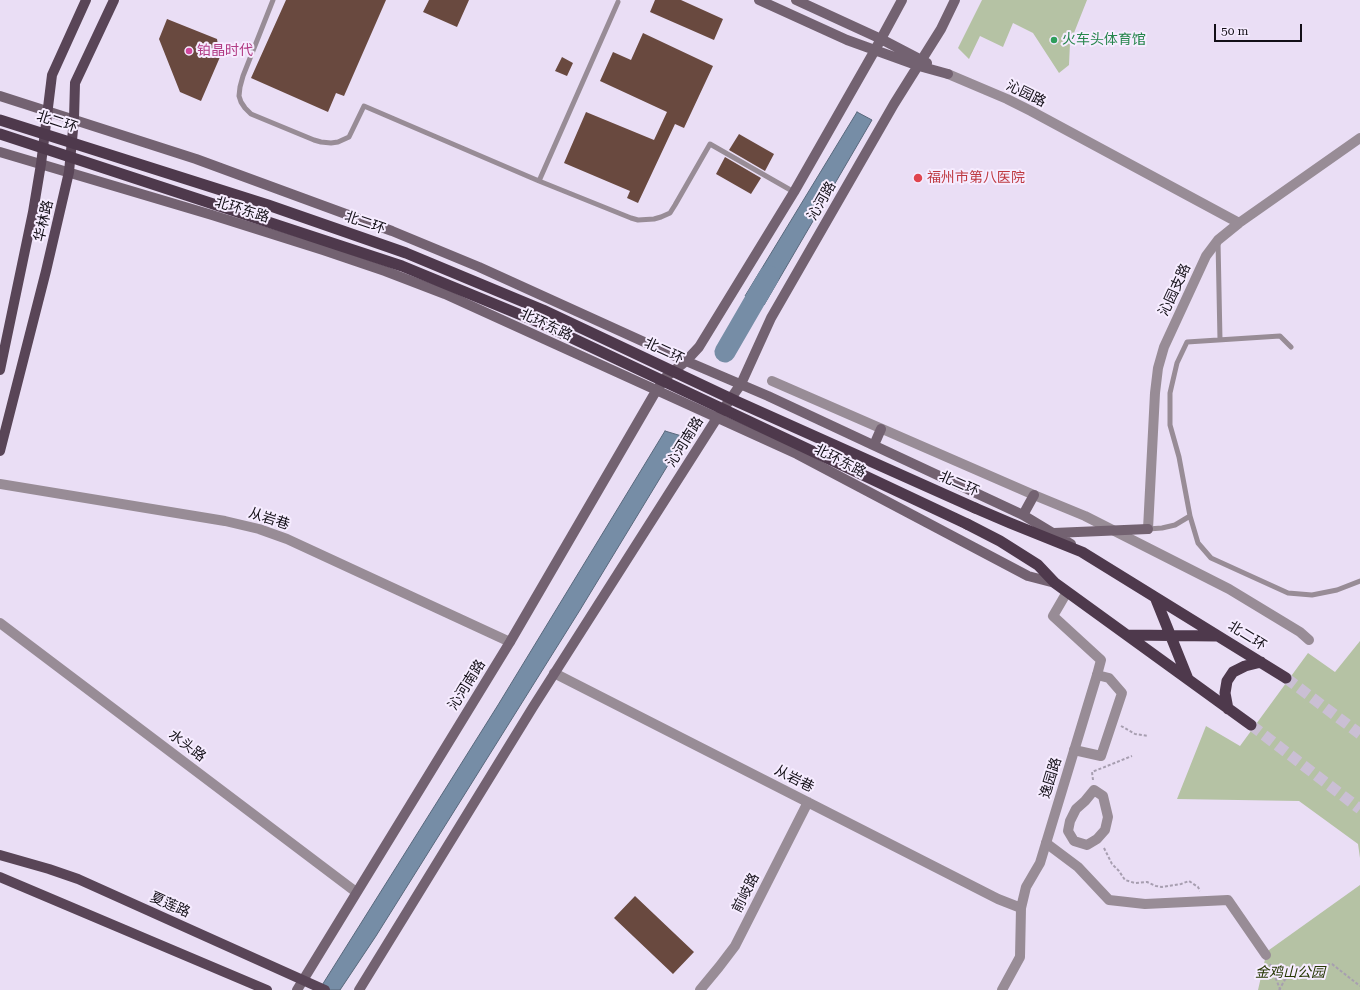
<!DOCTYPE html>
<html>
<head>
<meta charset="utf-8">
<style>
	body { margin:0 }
	#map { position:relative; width:1360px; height:990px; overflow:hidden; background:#eadef5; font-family:"Roboto Serif",serif }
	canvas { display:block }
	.scale { position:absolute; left:1214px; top:24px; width:88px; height:18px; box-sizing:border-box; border:2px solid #130f17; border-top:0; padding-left:5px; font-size:12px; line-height:14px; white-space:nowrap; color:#130f17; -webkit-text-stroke:3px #f6ecff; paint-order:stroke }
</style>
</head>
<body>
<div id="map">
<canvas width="1360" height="990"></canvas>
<div class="scale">50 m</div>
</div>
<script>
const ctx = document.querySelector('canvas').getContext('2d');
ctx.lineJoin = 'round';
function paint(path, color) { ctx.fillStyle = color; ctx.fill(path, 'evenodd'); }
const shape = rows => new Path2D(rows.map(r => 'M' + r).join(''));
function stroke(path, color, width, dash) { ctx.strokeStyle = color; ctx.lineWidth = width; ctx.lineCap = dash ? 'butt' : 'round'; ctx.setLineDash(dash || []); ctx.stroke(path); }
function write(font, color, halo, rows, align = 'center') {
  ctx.font = font + ' "Roboto Serif","Noto Sans SC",serif'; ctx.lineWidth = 4; ctx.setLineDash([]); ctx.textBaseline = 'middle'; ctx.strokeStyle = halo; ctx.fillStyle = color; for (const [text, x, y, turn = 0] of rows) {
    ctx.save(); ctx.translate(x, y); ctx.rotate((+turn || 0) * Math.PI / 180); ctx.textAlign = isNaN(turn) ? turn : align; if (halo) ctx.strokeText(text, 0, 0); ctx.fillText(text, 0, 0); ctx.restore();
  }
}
paint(shape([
	[982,0,1087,0,1070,43,1069,65,1059,73,1033,33,1013,23,1003,47,980,36,969,59,958,48],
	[1360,641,1360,858,1358,844,1299,801,1177,799,1206,726,1240,746,1308,653,1335,672],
	[1360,885,1360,990,1258,990,1266,955,1269,950]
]), '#b5c2a4');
const water = shape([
	[857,112,872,120,764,305,745,296,857,112],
	[665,431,685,437,580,610,376,936,340,990,319,990,498,705,665,431]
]);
paint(water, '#768da6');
stroke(water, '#58677b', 1);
stroke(shape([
	[725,352,769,276]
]), '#768da6', 21);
paint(shape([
	[286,0,386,0,344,96,336,93,328,112,251,78],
	[429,0,469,0,457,27,423,12],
	[655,0,681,0,723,19,714,40,650,12],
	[167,19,217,39,220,57,201,101,180,92,159,39],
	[643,33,713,66,684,128,675,124,638,203,627,198,630,191,564,163,586,112,654,140,667,112,600,81,613,52,631,60],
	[562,57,573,63,567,76,555,71],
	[739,134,774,154,765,171,729,150],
	[725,157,761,178,751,194,716,174],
	[635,896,694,952,673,974,614,918]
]), '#69493f');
stroke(shape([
	[1286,678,1360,734],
	[1251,725,1360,809]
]), '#cabfd4', 11, [11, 5.5]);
stroke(shape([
	[1121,726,1135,734,1148,736],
	[1093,780,1092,772,1132,756],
	[1104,848,1112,864,1119,871,1125,880,1135,883,1147,882,1156,886,1162,887,1181,884,1189,881,1198,887,1200,891],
	[1270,964,1280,989,1283,990],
	[1279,990,1290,971,1295,968,1332,964,1360,986]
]), '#a79eb0', 2, [3, 2]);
stroke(shape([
	[273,0,243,76,240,87,239,96,241,102,245,108,251,114,314,140,321,142,331,143,338,142,349,137,364,106,539,181,618,2],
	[539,181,631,218,638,220,654,219,661,217,670,213,675,205,710,144,794,192],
	[1218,241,1220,340],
	[1291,347,1280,336,1187,342,1177,363,1170,393,1170,425,1179,457,1190,516,1198,543,1211,558,1288,593,1312,595,1337,590,1360,581],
	[1148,529,1162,528,1175,525,1190,516]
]), '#988c96', 5);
stroke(shape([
	[1074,750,1101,756,1122,693,1109,678,1097,675],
	[1094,790,1103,796,1108,817,1105,830,1097,839,1087,845,1074,841,1068,831,1070,821,1076,809,1085,801,1094,790],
	[1046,843,1078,867,1109,900,1145,904,1228,900,1266,955]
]), '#988c96', 10);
stroke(shape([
	[948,74,1007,99,1031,111,1239,223],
	[772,381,1034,495,1085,516,1229,589,1300,632,1309,640],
	[0,484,225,521,259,529,287,539,510,642],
	[1148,529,1155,393,1158,368,1164,347,1206,256,1218,240,1239,223,1360,138],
	[0,623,356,892],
	[554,673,998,899,1021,908],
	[700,990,719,967,735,946,808,802],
	[1002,990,1020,957,1021,908,1026,887,1040,863,1097,675,1101,660,1053,616,1067,592]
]), '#988c96', 10);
stroke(shape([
	[759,0,847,40,919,66,948,74],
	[796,0,881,39,927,63],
	[0,96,196,159,392,231,479,267,686,361,768,396,1023,515,1071,544],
	[0,152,212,215,323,250,385,271,445,294,797,454,1028,576,1055,583],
	[874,445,881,429],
	[1023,515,1034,495],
	[1054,533,1148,529],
	[297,990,510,642,656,391,666,377,686,361,699,347,794,192,875,50,902,0],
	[359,990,533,707,717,418,741,384,771,318,894,104,941,29,955,0]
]), '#736271', 10);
stroke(shape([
	[0,370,33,212,41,164,52,75,86,0],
	[0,451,46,271,69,172,74,119,75,83,114,0],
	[0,855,49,869,78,879,325,990],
	[0,877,267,990]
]), '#594557', 10);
stroke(shape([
	[975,508,1010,523,1082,552,1286,678],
	[967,524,1000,541,1038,565,1055,583,1251,725],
	[1155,597,1188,679],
	[1127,635,1217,636],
	[1228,709,1225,693,1227,681,1233,672,1245,666,1261,662]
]), '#4e394c', 11);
stroke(shape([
	[0,120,268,205,406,253,543,310,738,402,975,508],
	[0,134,402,266,538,322,967,524]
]), '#4e394c', 11);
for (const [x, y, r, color] of [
	[1054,40,4,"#2e9e5b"],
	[189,51,4,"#d1479c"],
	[918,178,5,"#e0444e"]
]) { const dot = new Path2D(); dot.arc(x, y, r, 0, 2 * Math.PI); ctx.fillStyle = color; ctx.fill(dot); stroke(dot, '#f6ecff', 1.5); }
write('14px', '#27864d', '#f6ecff', [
	["火车头体育馆",1062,40]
], 'left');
write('14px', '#b23c85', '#f6ecff', [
	["铂晶时代",197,51]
], 'left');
write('14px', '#130f17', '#f6ecff', [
	["沁园路",1026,94,26],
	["北二环",57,122,18],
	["沁河路",822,201,-60],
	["北环东路",242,210,17],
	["华林路",44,221,-77],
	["北二环",365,223,19],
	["沁园支路",1175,290,-65],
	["北环东路",546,325,25],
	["北二环",664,351,25],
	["沁河南路",685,442,-58],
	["北环东路",840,461,27],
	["北二环",959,484,24],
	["从岩巷",269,519,18],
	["北二环",1247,636,32],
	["沁河南路",467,685,-58],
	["水头路",187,746,37],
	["逸园路",1051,778,-73],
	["从岩巷",794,779,27],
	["前岐路",746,893,-63],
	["夏莲路",170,905,24]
]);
write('14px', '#be3a42', '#f6ecff', [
	["福州市第八医院",927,178]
], 'left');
write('italic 14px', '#273805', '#f6ecff', [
	["金鸡山公园",1290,973]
]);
</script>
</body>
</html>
